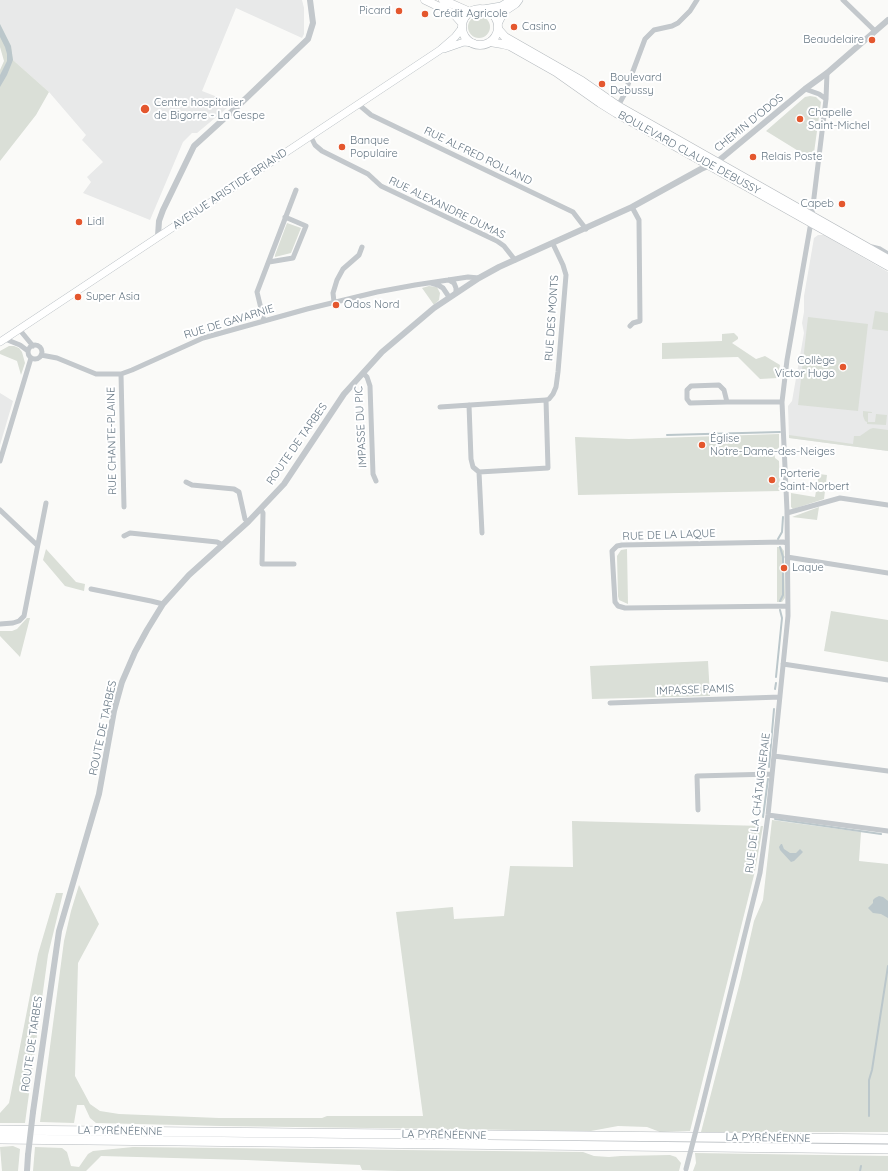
<!DOCTYPE html>
<html>
<head>
<meta charset="utf-8">
<style>
	body { margin:0 }
	canvas { display:block; background:#fafaf8 }
</style>
</head>
<body>
<canvas width="888" height="1171"></canvas>
<script>
const ctx = document.querySelector('canvas').getContext('2d');
ctx.lineJoin = 'round';
function paint(path, color) { ctx.fillStyle = color; ctx.fill(path, 'evenodd'); }
const shape = rows => new Path2D(rows.map(r => 'M' + r).join(''));
function stroke(path, color, width, dash) { ctx.strokeStyle = color; ctx.lineWidth = width; ctx.lineCap = dash ? 'butt' : 'round'; ctx.setLineDash(dash || []); ctx.stroke(path); }
function write(font, color, halo, rows, align = 'center') {
  ctx.font = font + ' Quicksand,sans-serif'; ctx.lineWidth = 4; ctx.setLineDash([]); ctx.textBaseline = 'middle'; ctx.strokeStyle = halo; ctx.fillStyle = color; for (const [text, x, y, turn = 0] of rows) {
    ctx.save(); ctx.translate(x, y); ctx.rotate((+turn || 0) * Math.PI / 180); ctx.textAlign = isNaN(turn) ? turn : align; if (halo) ctx.strokeText(text, 0, 0); ctx.fillText(text, 0, 0); ctx.restore();
  }
}
paint(shape([
	[0,0,302,0,304,8,304,34,302,38,236,8,202,91,233,103,197,133,192,133,183,142,150,220,83,193,91,182,87,177,103,162,82,140,86,135,49,92,13,60,11,46,0,24],
	[818,235,824,235,888,272,888,451,789,438,788,406,792,401,804,333,802,323,804,312,804,296,814,238],
	[0,393,13,401,0,445]
]), '#e8e9e9');
paint(shape([
	'468 27a11 11 0 1 1 22 0a11 11 0 1 1-22 0Z',
	[0,24,11,46,13,60,49,92,36,115,0,161,0,70,4,61,0,47],
	[810,96,816,97,821,102,813,160,766,131,805,97],
	[287,223,301,228,291,253,275,257,275,255],
	[429,286,437,287,440,293,439,300,434,305,422,288],
	[875,311,888,313,888,331,872,329],
	[808,317,868,324,858,411,798,405],
	[734,333,738,337,738,339,732,343,756,359,765,356,780,365,778,378,760,379,738,357,662,359,662,343,722,341,722,334],
	[9,346,14,346,19,348,22,352,25,363,21,375,17,361,0,354,0,351],
	[863,411,872,412,872,413,868,413,868,422,875,422,876,414,887,415,886,425,867,424,867,422,865,421,863,416],
	[873,428,888,430,888,451,789,438,789,435,853,444,854,436,860,436,870,429],
	[779,434,779,449,774,451,775,458,779,461,780,491,578,495,575,437,629,439],
	[819,474,827,475,824,499,793,509,791,507,791,493,815,497],
	[819,507,817,520,792,517],
	[777,547,781,547,784,551,785,598,782,602,777,602],
	[46,549,76,582,85,584,84,591,65,586,43,560],
	[627,549,628,604,619,600,618,596,617,556,621,550],
	[831,611,888,620,888,662,824,651],
	[27,618,30,618,20,657,0,636,0,631,12,631,17,629],
	[708,661,710,696,592,699,590,666],
	[772,820,861,832,859,861,888,864,888,1132,701,1132,741,978,754,921,763,900],
	[572,821,763,826,755,871,690,1131,660,1132,647,1127,618,1126,591,1131,220,1126,96,1123,90,1118,84,1105,77,1105,74,1123,40,1122,64,941,71,911,79,885,99,924,78,963,75,1076,90,1104,100,1111,119,1114,219,1118,322,1118,327,1116,423,1116,396,912,453,907,454,919,504,916,510,866,573,867],
	[56,893,63,893,48,955,25,1123,0,1123,0,1113,9,1103,38,954],
	[13,1146,20,1149,18,1171,2,1171,0,1147],
	[35,1147,62,1148,67,1152,71,1166,79,1167,88,1154,93,1151,133,1147,583,1152,594,1156,609,1157,621,1156,670,1155,676,1157,681,1163,679,1171,398,1171,362,1170,360,1165,246,1160,101,1156,86,1171,33,1171],
	[695,1153,888,1156,888,1171,693,1171,696,1163]
]), '#dadfd7');
paint(shape([
	[0,24,11,46,13,60,7,75,0,87,0,75,7,61,7,54,5,47,0,37],
	[781,844,782,844,784,849,790,853,796,853,800,849,803,852,794,861,791,862,780,850,779,847],
	[879,896,883,897,888,901,888,918,881,914,873,913,868,908,873,903,873,900,875,898]
]), '#bbc7cb');
stroke(shape([
	[667,435,780,432],
	[778,539,782,532,783,517],
	[780,547,783,557,783,595,780,601],
	[776,677,782,618,780,610],
	[775,689,776,683],
	[769,767,774,709],
	[763,817,768,779],
	[775,819,881,834],
	[869,1116,869,1080,872,1070,888,966],
	[860,1171,861,1166]
]), '#bbc7cb', 2);
const secondary = shape([
	[483,9,501,6,511,0],
	[498,24,504,12,516,4,519,0],
	[444,49,464,42,473,43],
	[0,342,440,50,455,37,462,28]
]);
const primary = shape([
	[425,0,454,14,462,23],
	[443,0,470,12],
	'462 27a18 18 0 1 1 36 0a18 18 0 1 1-36 0Z',
	[498,29,505,37,582,81,618,106,888,259],
	[490,42,502,44,510,46,556,72,600,103,616,113,888,266]
]);
const motorway = shape([
	[0,1130,888,1139],
	[0,1139,888,1149]
]);
stroke(secondary, '#b3babf', 8);
stroke(primary, '#b5babe', 9);
stroke(motorway, '#b4b9bd', 10);
stroke(shape([
	[843,0,875,31],
	[805,89,819,94,826,99],
	[358,104,371,115,573,212,586,229],
	[618,106,624,95,645,39,654,30,672,26,678,23,690,11,697,0],
	[310,135,315,145,322,151,368,174,381,186,497,241,504,246,515,260],
	[872,247,880,249,888,254],
	[269,262,293,258,306,226,285,217],
	[449,280,454,283,456,288,456,293],
	[431,283,438,285,443,288,449,297],
	[334,302,333,293,337,280,343,269,359,255,362,247],
	[264,321,257,292,296,190],
	[630,326,633,323,640,321,639,220,632,207],
	[19,329,33,346],
	[5,339,20,345,28,351],
	'28 352a7 7 0 1 1 14 0a7 7 0 1 1-14 0Z',
	[41,355,57,358,96,374,121,374,132,370,203,338,307,309,377,292,415,285,468,277,479,278],
	[363,373,367,377,370,386,373,474,376,481],
	[121,374,124,507],
	[727,402,724,390,719,385,691,386,687,390,687,399,690,403,727,402,782,402],
	[469,405,471,459,473,467,479,472,482,533],
	[440,407,546,400,549,399,553,394,556,387,558,372,566,275,563,265,553,244],
	[0,461,31,358],
	[479,472,548,468,546,400],
	[186,482,192,485,234,489,239,492,245,519,248,522],
	[0,510,37,545],
	[261,510,263,513,262,564,294,564],
	[787,513,840,498,888,505],
	[124,536,130,533,217,542,223,545],
	[787,543,783,542,622,545,617,546,612,551,615,602,618,606,625,608,788,606],
	[787,557,888,573],
	[91,589,151,601,163,604],
	[0,624,13,623,19,621,24,616,46,503],
	[783,664,888,680],
	[610,703,780,697],
	[774,756,888,771],
	[698,810,697,776,772,774],
	[768,815,888,831],
	[701,1111,760,873,768,815,788,616,787,511,782,402,787,360,811,222,826,99,827,73]
]), '#c3c8cc', 5);
stroke(shape([
	[158,236,159,221,163,210,194,146,238,106,308,39,313,23,310,0],
	[33,1112,59,931,99,794,114,711,122,682,135,652,147,630,163,604,189,575,248,522,284,484,344,394,382,352,434,308,479,278,499,267,632,207,701,169,717,162,805,89,827,73,888,20],
	[27,1171,28,1155]
]), '#c3c8cc', 6);
stroke(secondary, '#fff', 7);
stroke(primary, '#fff', 8);
stroke(motorway, '#fff', 9);
stroke(shape([
	[686,1169,701,1111]
]), '#c3c8cc', 5);
stroke(shape([
	[28,1155,33,1112]
]), '#c3c8cc', 6);
for (const [x, y, r, color] of [
	[399,11,4,"#e4572e"],
	[425,14,4,"#e4572e"],
	[514,27,4,"#e4572e"],
	[872,40,4,"#e4572e"],
	[602,84,4,"#e4572e"],
	[145,109,5,"#e4572e"],
	[800,119,4,"#e4572e"],
	[342,147,4,"#e4572e"],
	[753,157,4,"#e4572e"],
	[842,204,4,"#e4572e"],
	[79,222,4,"#e4572e"],
	[78,297,4,"#e4572e"],
	[336,305,4,"#e4572e"],
	[843,367,4,"#e4572e"],
	[702,445,4,"#e4572e"],
	[772,480,4,"#e4572e"],
	[784,568,4,"#e4572e"]
]) { const dot = new Path2D(); dot.arc(x, y, r, 0, 2 * Math.PI); ctx.fillStyle = color; ctx.fill(dot); stroke(dot, '#fff', 1.5); }
write('11px', '#657683', '#fff', [
	["Picard",391,11,"right"],
	["Crédit Agricole",433,14],
	["Casino",522,27],
	["Beaudelaire",864,40,"right"],
	["Boulevard",610,78],
	["Debussy",610,91],
	["Centre hospitalier",154,103],
	["de Bigorre - La Gespe",154,116],
	["Chapelle",808,113],
	["Saint-Michel",808,126],
	["Banque",350,141],
	["Populaire",350,154],
	["Relais Poste",761,157],
	["Capeb",834,204,"right"],
	["Lidl",87,222],
	["Super Asia",86,297],
	["Odos Nord",344,305],
	["Collège",835,361,"right"],
	["Victor Hugo",835,374,"right"],
	["Église",710,439],
	["Notre-Dame-des-Neiges",710,452],
	["Porterie",780,474],
	["Saint-Norbert",780,487],
	["Laque",792,568]
], 'left');
write('11px', '#657683', '#fff', [
	["CHEMIN D'ODOS",749,123,-39],
	["BOULEVARD CLAUDE DEBUSSY",689,153,29],
	["RUE ALFRED ROLLAND",478,156,26],
	["AVENUE ARISTIDE BRIAND",230,189,-34],
	["RUE ALEXANDRE DUMAS",447,208,26],
	["RUE DES MONTS",552,318,-86],
	["RUE DE GAVARNIE",229,322,-17],
	["IMPASSE DU PIC",361,427,-93],
	["RUE CHANTE-PLAINE",112,441,-91],
	["ROUTE DE TARBES",297,444,-55],
	["RUE DE LA LAQUE",669,535,-2],
	["IMPASSE PAMIS",695,690,-2],
	["ROUTE DE TARBES",103,728,-78],
	["RUE DE LA CHÂTAIGNERAIE",758,803,-83],
	["ROUTE DE TARBES",32,1044,-82],
	["LA PYRÉNÉENNE",120,1131,1],
	["LA PYRÉNÉENNE",444,1135,1],
	["LA PYRÉNÉENNE",768,1138,1]
]);
</script>
</body>
</html>
